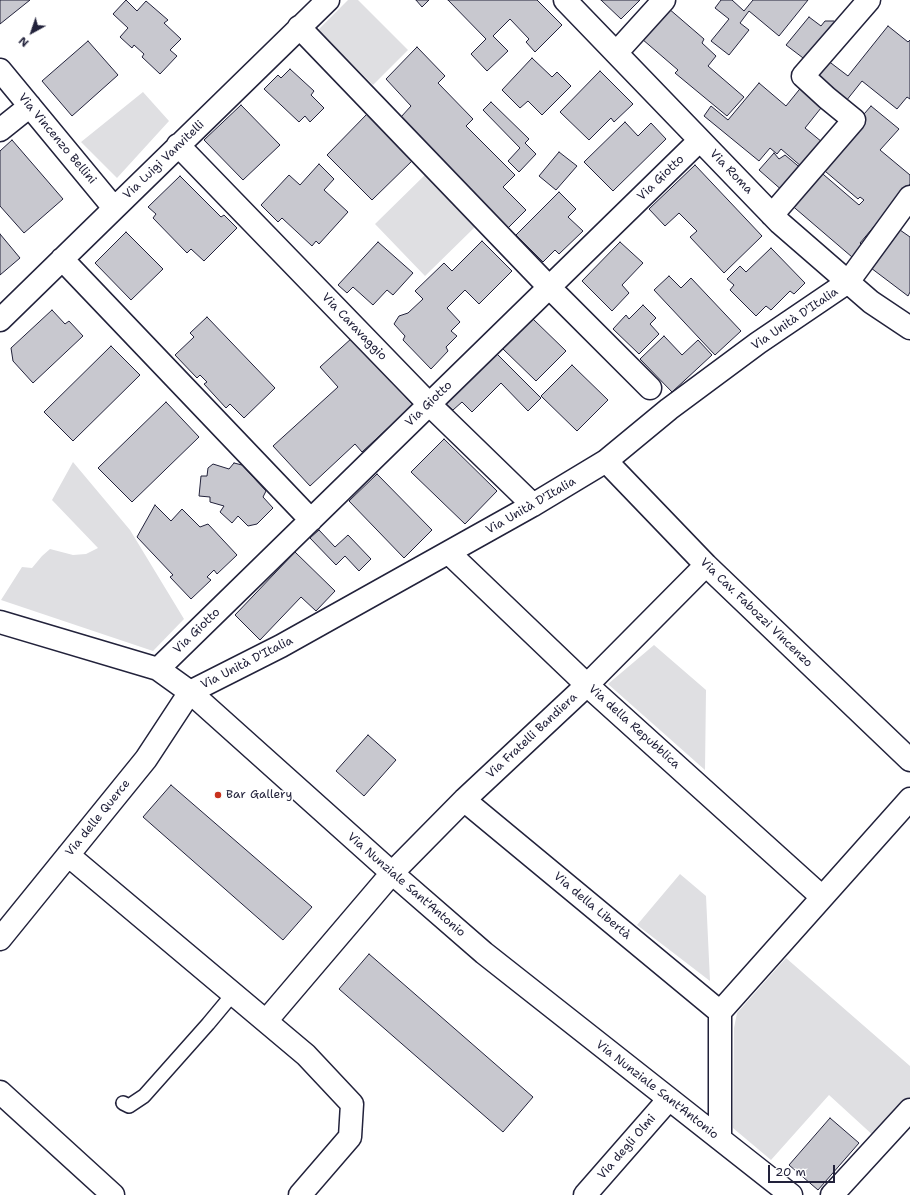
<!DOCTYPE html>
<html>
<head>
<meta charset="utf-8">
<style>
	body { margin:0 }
	#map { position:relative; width:910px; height:1195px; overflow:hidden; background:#fff; font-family:"Shantell Sans",sans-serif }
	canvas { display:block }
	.north { position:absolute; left:12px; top:12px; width:40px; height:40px; -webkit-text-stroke:3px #fff; paint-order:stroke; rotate:220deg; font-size:11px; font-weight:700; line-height:16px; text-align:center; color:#22223b }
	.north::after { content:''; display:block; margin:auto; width:14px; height:18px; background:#22223b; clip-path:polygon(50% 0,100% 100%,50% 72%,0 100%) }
	.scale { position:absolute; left:768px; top:1165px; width:67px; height:18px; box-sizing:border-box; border:2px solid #22223b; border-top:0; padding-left:5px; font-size:12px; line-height:14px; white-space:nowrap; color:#22223b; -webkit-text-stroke:3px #fff; paint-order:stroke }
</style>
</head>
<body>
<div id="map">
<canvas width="910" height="1195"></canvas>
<div class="north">N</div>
<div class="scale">20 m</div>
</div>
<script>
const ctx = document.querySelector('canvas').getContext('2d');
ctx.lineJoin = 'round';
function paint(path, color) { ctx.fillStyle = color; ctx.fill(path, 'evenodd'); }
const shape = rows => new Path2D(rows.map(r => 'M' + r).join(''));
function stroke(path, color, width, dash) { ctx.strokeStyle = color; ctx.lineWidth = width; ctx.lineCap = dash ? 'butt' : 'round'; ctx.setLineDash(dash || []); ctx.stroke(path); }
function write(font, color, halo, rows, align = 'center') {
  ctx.font = font + ' "Shantell Sans",sans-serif'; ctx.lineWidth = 3.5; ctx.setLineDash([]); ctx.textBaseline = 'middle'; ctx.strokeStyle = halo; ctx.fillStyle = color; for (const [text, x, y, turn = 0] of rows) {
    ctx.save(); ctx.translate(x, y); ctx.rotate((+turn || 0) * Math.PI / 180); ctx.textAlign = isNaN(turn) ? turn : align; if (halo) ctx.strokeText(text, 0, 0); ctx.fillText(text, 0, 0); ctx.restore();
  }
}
paint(shape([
	[348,0,358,0,408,50,373,85,318,30],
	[143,92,169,121,117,178,81,142],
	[429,171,476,226,425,276,375,224],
	[73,462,130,530,184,619,153,651,1,600,22,567,32,568,42,556,50,549,73,555,86,554,98,548,52,500],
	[654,645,706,690,705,770,608,684],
	[680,874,706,896,710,981,637,925],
	[786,958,910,1066,910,1099,876,1138,829,1095,771,1160,733,1128,734,1028,737,1013]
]), '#dfdfe2');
const building = shape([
	[0,0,30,0,0,24,0,0],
	[126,0,137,11,146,1,168,20,164,23,181,39,170,50,177,56,160,74,142,57,144,54,134,45,132,48,120,37,128,28,113,14,126,0],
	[416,0,429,0,422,7,416,0],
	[448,0,537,0,562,25,535,52,526,42,529,39,510,19,493,36,508,51,487,71,471,54,486,39,448,0],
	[601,0,640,0,621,19,601,0],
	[721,0,732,0,744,11,753,0,808,0,779,36,749,11,740,23,749,30,729,55,711,41,729,19,715,8,721,0],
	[668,8,704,39,702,43,716,56,708,66,744,97,727,116,675,73,678,70,642,39,668,8],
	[809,17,821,26,825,21,834,21,841,27,811,64,786,45,809,17],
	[888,26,908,42,910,40,910,99,907,97,897,109,862,81,846,101,814,75,827,60,848,76,888,26],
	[88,41,118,75,72,116,42,81,88,41],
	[417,47,445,76,438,83,473,119,466,126,515,175,503,187,526,210,507,229,401,117,411,106,386,79,417,47],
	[532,58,552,77,557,72,571,86,542,115,528,101,520,108,502,90,532,58],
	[290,69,314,91,311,95,324,108,310,122,305,116,299,122,264,89,278,75,281,78,290,69],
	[600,71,633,104,614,122,611,118,589,140,560,112,600,71],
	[759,83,786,106,803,85,830,108,826,112,821,108,805,128,822,142,802,167,781,149,777,154,770,148,759,161,704,116,711,106,728,120,759,83],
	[491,102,529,139,525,143,536,154,519,172,508,161,520,148,483,110,491,102],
	[241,105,280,145,243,180,204,140,241,105],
	[871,106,899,129,880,150,910,175,910,184,860,243,862,245,852,257,789,203,817,169,859,205,864,200,860,197,858,199,819,166,871,106],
	[369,112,415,158,372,200,327,155,369,112],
	[625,122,638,136,651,123,666,139,613,191,584,162,625,122],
	[12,140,63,199,24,233,0,206,0,151,12,140],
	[559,152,577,166,556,190,539,176,559,152],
	[774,153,779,159,785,155,803,170,784,192,759,170,774,153],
	[319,164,334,179,324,190,348,212,319,244,316,241,312,246,282,218,278,222,261,205,289,175,300,185,319,164],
	[695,165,762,236,724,273,690,237,697,231,679,213,665,226,649,209,695,165],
	[180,176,221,217,224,215,237,228,204,261,191,249,187,253,153,218,156,214,148,207,180,176],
	[559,192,576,209,568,217,583,231,559,254,555,250,543,262,516,235,559,192],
	[900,230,910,237,910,292,908,296,871,268,900,230],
	[126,232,163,269,131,300,95,263,126,232],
	[0,234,20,258,0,275,0,234],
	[482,241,512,271,479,304,465,290,447,308,460,322,451,331,457,336,446,347,448,351,431,369,403,340,405,336,394,324,399,316,408,313,423,299,415,291,444,263,452,271,482,241],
	[378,242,413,273,393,295,387,290,373,305,353,287,347,293,338,285,378,242],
	[620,242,643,263,622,285,629,293,612,311,582,281,620,242],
	[771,248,805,283,794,294,790,291,771,310,766,306,756,316,730,290,734,285,727,279,740,266,746,272,771,248],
	[669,276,681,288,691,278,741,331,715,355,654,290,669,276],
	[643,305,656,318,650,324,659,334,639,354,613,329,626,315,629,319,643,305],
	[52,310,65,324,69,321,83,336,33,383,13,361,11,348,52,310],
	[207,317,275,388,244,418,230,404,226,408,204,384,207,382,200,375,197,378,175,355,194,337,190,333,207,317],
	[533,319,566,351,536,381,503,349,533,319],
	[664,336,682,355,698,340,712,355,672,392,640,359,664,336],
	[352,338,413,405,362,452,355,444,310,486,273,446,338,387,320,367,352,338],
	[111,346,140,375,73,441,44,412,111,346],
	[496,353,541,398,528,411,501,383,472,412,462,402,453,410,445,403,496,353],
	[572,365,608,400,577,431,541,396,572,365],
	[166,402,199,437,132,502,98,468,166,402],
	[444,439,497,491,465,524,411,472,444,439],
	[234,463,242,465,266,491,263,497,273,508,257,524,248,526,238,516,232,523,220,512,224,506,210,502,210,497,199,496,201,476,207,476,208,468,213,464,229,469,234,463],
	[377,474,432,530,404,558,349,501,377,474],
	[155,505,171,521,182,509,200,527,208,524,237,555,217,574,214,570,207,577,211,580,191,599,170,577,173,575,137,537,155,505],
	[319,530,335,547,348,535,371,559,359,571,345,556,336,565,310,538,319,530],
	[295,552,335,591,316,611,301,597,260,640,235,615,295,552],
	[368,735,396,760,364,796,336,771,368,735],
	[171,785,312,907,283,940,143,817,171,785],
	[369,954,533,1097,503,1132,339,989,369,954],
	[830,1118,859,1143,818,1190,789,1165,830,1118]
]);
paint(building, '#c8c8cf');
stroke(building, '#22223b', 1);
const lane = shape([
	[123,1103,129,1106,144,1096,208,1024,233,994]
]);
const street = shape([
	[565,0,780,223,871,302,910,328],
	[299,27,549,287,650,388],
	[616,53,664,0],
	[0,70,114,208],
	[0,130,30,106],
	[178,145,429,404,533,505],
	[772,215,854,120,827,98,803,76,869,0],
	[62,259,311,520],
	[0,320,328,0],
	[606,461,706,565,910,760],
	[449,553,587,685,822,897],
	[0,622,158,669,190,692,392,873,484,953,791,1195],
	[158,669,700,140],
	[464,800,720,1012],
	[68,855,306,1055,352,1104,350,1137,300,1195],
	[0,939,146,759,190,692,281,646,533,505,606,461,669,409,758,343,848,282,910,197],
	[266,1021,392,873,464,800,587,685,706,565],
	[0,1092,113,1195],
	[720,1139,720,1012,910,799],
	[585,1195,669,1099],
	[832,1195,910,1110]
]);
stroke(lane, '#22223b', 16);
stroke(street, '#22223b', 25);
stroke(lane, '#fff', 13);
stroke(street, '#fff', 22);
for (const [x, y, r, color] of [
	[218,795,4,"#c8321e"]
]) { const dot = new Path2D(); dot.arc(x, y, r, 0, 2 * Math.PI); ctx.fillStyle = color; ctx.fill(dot); stroke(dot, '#fff', 1.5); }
write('12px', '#22223b', '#fff', [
	["Via Vincenzo Bellini",57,139,50],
	["Via Luigi Vanvitelli",164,160,-44],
	["Via Roma",731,172,46],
	["Via Giotto",661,178,-44],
	["Via Unità D'Italia",795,319,-34],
	["Via Caravaggio",354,327,46],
	["Via Giotto",429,404,-44],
	["Via Unità D'Italia",531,506,-30],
	["Via Cav. Fabozzi Vincenzo",756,613,44],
	["Via Giotto",197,631,-44],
	["Via Unità D'Italia",247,663,-27],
	["Via della Repubblica",634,727,42],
	["Via Fratelli Bandiera",532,736,-43],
	["Via delle Querce",98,818,-51],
	["Via Nunziale Sant'Antonio",406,885,41],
	["Via della Libertà",592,906,40],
	["Via Nunziale Sant'Antonio",657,1090,38],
	["Via degli Olmi",627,1147,-49]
]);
write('12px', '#22223b', '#fff', [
	["Bar Gallery",226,795]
], 'left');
</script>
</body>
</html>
